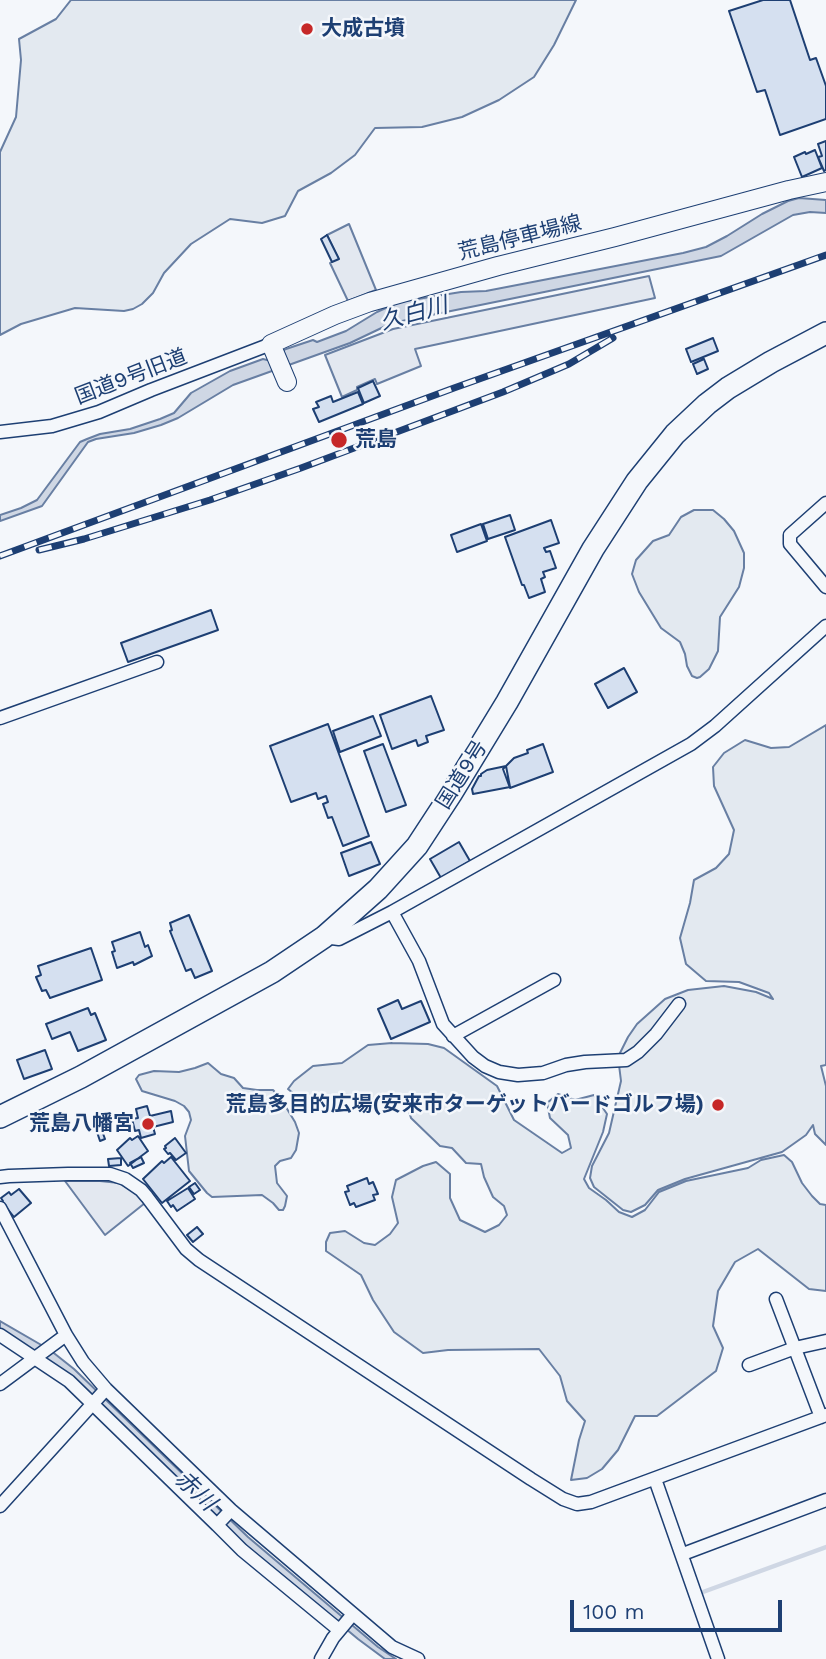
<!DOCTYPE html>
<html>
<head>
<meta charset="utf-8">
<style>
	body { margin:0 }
	#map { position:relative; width:826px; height:1659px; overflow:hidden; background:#f4f7fb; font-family:"Work Sans",sans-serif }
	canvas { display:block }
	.scale { position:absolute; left:570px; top:1600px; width:212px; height:32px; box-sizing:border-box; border:4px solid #1d3f73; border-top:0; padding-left:9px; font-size:21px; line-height:24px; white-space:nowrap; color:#1d3f73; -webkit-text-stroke:5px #f4f7fb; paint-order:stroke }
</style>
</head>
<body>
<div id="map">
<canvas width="826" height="1659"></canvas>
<div class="scale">100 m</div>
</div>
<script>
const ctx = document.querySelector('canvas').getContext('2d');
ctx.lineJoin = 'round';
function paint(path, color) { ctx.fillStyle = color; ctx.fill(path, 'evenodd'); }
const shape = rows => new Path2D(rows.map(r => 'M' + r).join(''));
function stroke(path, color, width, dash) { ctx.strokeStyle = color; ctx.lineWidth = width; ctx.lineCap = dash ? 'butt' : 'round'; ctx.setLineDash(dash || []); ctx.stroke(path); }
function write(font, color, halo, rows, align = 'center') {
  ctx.font = font + ' "Work Sans","Noto Sans JP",sans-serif'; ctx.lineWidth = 5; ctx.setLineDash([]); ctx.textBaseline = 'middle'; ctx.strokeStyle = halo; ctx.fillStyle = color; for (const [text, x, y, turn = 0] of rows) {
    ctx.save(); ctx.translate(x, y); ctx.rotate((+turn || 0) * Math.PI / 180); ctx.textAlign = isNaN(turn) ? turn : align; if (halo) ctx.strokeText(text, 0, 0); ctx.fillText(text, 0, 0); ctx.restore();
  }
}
const green = shape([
	[71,0,576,0,554,45,534,77,499,100,462,117,422,127,375,128,355,155,331,173,298,191,285,216,262,223,230,219,191,244,164,273,153,293,142,304,133,309,124,311,75,308,21,324,0,335,0,152,16,117,21,60,19,39,56,19,71,0],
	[694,510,713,510,724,519,734,531,744,553,744,568,739,587,720,617,718,651,709,669,700,677,697,678,692,676,687,666,685,654,680,642,661,628,639,592,632,574,636,560,653,541,669,535,681,517,694,510],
	[826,725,826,1065,821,1066,826,1086,826,1145,815,1134,813,1125,806,1135,782,1152,685,1179,658,1190,645,1205,631,1212,623,1210,594,1187,590,1178,592,1166,609,1133,621,1081,618,1057,628,1037,637,1024,665,999,688,990,724,986,756,992,773,999,769,993,739,982,706,981,686,964,680,938,690,903,694,880,716,868,729,854,734,830,714,786,713,767,724,753,745,740,771,748,789,747,826,725],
	[392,1043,428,1044,444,1048,497,1086,514,1120,562,1153,571,1148,568,1135,550,1118,547,1103,558,1094,575,1100,594,1095,607,1114,603,1132,584,1179,589,1188,606,1200,619,1212,632,1217,645,1210,659,1192,686,1181,748,1168,761,1160,784,1155,792,1162,802,1183,812,1196,820,1204,826,1205,826,1291,809,1289,758,1249,735,1262,718,1291,713,1326,723,1348,716,1371,657,1416,635,1416,618,1450,602,1469,587,1478,571,1480,579,1440,585,1421,567,1401,560,1376,539,1349,448,1350,423,1353,394,1332,373,1300,361,1275,326,1251,326,1242,330,1233,345,1231,364,1243,375,1245,390,1234,398,1223,392,1197,396,1180,423,1166,436,1162,450,1174,450,1198,460,1220,485,1232,499,1225,507,1215,504,1206,493,1197,484,1177,481,1164,466,1163,452,1148,440,1146,411,1118,408,1108,402,1102,383,1102,362,1096,343,1094,319,1098,299,1098,288,1089,294,1081,313,1066,342,1063,368,1045,392,1043],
	[208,1063,221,1074,234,1078,243,1088,257,1090,273,1090,281,1099,295,1122,299,1133,296,1150,291,1158,280,1161,275,1166,277,1183,287,1196,285,1206,283,1210,279,1210,273,1203,262,1195,212,1197,207,1193,189,1171,185,1136,191,1120,189,1112,184,1106,175,1101,142,1091,136,1079,139,1075,154,1071,179,1072,195,1068,208,1063]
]);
paint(green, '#e3e9f0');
stroke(green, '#687fa3', 2);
const parking = shape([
	[349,224,376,290,348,301,330,263,338,258,327,235,349,224],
	[649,276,655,298,415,349,421,366,377,384,375,379,357,387,357,390,342,397,325,355,393,329,649,276],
	[65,1181,100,1181,119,1183,137,1194,145,1203,105,1235,65,1181]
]);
paint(parking, '#e3e8f0');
stroke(parking, '#687fa3', 2);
const water = shape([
	[799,198,826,200,826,213,810,212,793,215,721,256,392,323,350,343,233,385,178,418,161,425,134,433,96,439,88,442,42,506,0,521,0,515,21,508,37,500,80,442,87,439,100,434,130,429,160,419,174,413,191,393,230,371,263,359,267,360,286,349,313,340,317,342,346,331,377,312,399,302,461,292,486,291,683,253,706,247,727,236,762,214,788,201,799,198],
	[0,1321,50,1350,74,1369,248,1537,378,1647,396,1659,385,1659,358,1639,243,1543,70,1375,0,1330,0,1321]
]);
paint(water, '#cfd7e4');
stroke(water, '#687fa3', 2);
stroke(shape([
	[703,1592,826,1547]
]), '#cfd7e4', 4.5);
const building = shape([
	[763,0,790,0,810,60,816,58,826,86,826,119,780,135,765,90,757,92,729,11,763,0],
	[826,141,826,170,824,171,818,157,822,156,818,144,826,141],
	[815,150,822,168,802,177,794,157,805,152,806,154,815,150],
	[327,235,339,259,332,262,321,239,327,235],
	[713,338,718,351,691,362,686,349,713,338],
	[704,359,708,369,697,374,693,364,704,359],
	[373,381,380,396,364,403,358,388,373,381],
	[358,392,363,404,319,422,313,409,319,407,316,402,331,396,333,402,358,392],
	[510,515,515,530,488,539,483,524,510,515],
	[551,520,559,543,544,548,546,552,550,551,556,568,543,572,545,577,541,579,545,592,529,598,524,585,522,585,505,537,551,520],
	[481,524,487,541,457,552,451,535,481,524],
	[211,610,218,630,128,662,121,643,211,610],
	[624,668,637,692,608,708,595,684,624,668],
	[431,696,444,730,426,736,428,742,418,746,416,740,392,749,380,715,431,696],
	[373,716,381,736,340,752,333,731,373,716],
	[328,724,369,836,343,846,332,817,328,818,323,804,328,802,326,796,318,799,316,793,291,802,270,746,328,724],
	[383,744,406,805,386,812,364,751,383,744],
	[543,744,553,772,510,788,503,769,514,758,528,753,527,750,543,744],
	[506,766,510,787,473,794,472,789,479,776,481,776,481,774,487,770,506,766],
	[371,842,380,864,349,876,341,853,371,842],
	[459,842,470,861,441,878,430,859,459,842],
	[189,915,212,971,195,978,191,969,186,971,170,931,172,930,170,923,189,915],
	[140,932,145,947,148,945,152,956,134,965,133,962,117,968,112,952,115,951,112,942,140,932],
	[91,948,102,980,50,998,46,990,42,991,36,977,41,975,38,966,91,948],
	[398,1000,402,1009,421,1001,430,1022,391,1039,378,1009,398,1000],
	[88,1008,91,1015,95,1013,106,1040,78,1051,70,1032,52,1039,46,1024,88,1008],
	[45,1050,52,1069,24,1079,17,1060,45,1050],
	[147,1106,150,1116,171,1111,173,1122,153,1127,155,1134,141,1138,139,1130,135,1131,132,1119,138,1118,136,1109,147,1106],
	[101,1128,105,1139,100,1141,96,1129,101,1128],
	[138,1136,148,1151,128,1166,117,1150,130,1138,132,1140,138,1136],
	[175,1138,186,1153,176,1160,170,1153,168,1154,164,1149,166,1148,165,1146,175,1138],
	[141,1157,144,1163,133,1168,130,1163,141,1157],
	[171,1157,190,1181,162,1203,143,1179,162,1161,164,1163,171,1157],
	[121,1158,121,1165,109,1166,108,1159,121,1158],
	[367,1178,369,1184,373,1182,378,1194,373,1195,375,1200,356,1207,354,1203,350,1205,345,1192,349,1191,347,1186,367,1178],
	[195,1183,200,1190,194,1194,189,1187,195,1183],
	[188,1188,195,1199,177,1211,173,1205,171,1207,167,1201,188,1188],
	[19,1189,31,1203,14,1217,2,1202,3,1201,1,1198,9,1192,11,1195,19,1189],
	[197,1227,203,1234,193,1242,187,1235,197,1227]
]);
paint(building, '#d5e0f0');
stroke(building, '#1d3f73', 2);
const minor = shape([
	[0,432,52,426,99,412,151,390,271,344],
	[826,503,790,535,790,544,826,587],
	[0,718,157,662],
	[392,912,419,961,443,1024,473,1057,485,1066,499,1072,518,1075,543,1073,566,1065,585,1062,626,1060,638,1052,656,1034,679,1004],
	[324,937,339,939,392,912,691,744,715,726,826,626],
	[453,1036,554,980],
	[0,1177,9,1176,68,1174,110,1174,125,1179,141,1190,147,1197,186,1249,199,1260,531,1479,563,1499,577,1504,591,1502,826,1415],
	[0,1208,66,1335,83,1362,106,1389,231,1510,392,1647,418,1659],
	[776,1299,821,1417],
	[0,1335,69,1381,217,1525,231,1510],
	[749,1365,795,1348,826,1341],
	[0,1384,66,1335],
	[655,1479,718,1659],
	[0,1506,106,1389],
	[217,1525,242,1550,339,1630],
	[683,1554,826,1500],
	[321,1659,333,1638,353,1614]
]);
const secondary = shape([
	[287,382,271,344,335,315,370,302,498,266,615,237,789,190,826,182]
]);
const trunk = shape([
	[0,1117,81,1077,272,972,324,937,378,889,417,846,451,794,507,702,593,549,637,481,675,434,707,404,728,388,771,362,826,333]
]);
stroke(minor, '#1d3f73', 15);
stroke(secondary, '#1d3f73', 20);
stroke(trunk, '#1d3f73', 24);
stroke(minor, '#f4f7fb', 12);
stroke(secondary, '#f4f7fb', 18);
stroke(trunk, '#f4f7fb', 21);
const rail = shape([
	[39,550,84,539,210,500,301,468,503,392,569,364,613,338],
	[0,556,454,388,826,255]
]);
stroke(rail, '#1d3f73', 7);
stroke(rail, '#f4f7fb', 4.5, [13]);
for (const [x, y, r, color] of [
	[307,29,7,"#c62828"],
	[339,440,9,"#c62828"],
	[718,1105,7,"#c62828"],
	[148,1124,7,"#c62828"]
]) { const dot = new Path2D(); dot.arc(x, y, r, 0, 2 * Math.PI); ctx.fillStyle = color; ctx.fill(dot); stroke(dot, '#f4f7fb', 2.5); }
write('bold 21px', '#1d3f73', '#f4f7fb', [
	["大成古墳",321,29],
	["荒島",355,440],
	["荒島多目的広場(安来市ターゲットバードゴルフ場)",704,1105,"right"],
	["荒島八幡宮",134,1124,"right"]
], 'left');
write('21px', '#1d3f73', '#f4f7fb', [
	["荒島停車場線",520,238,-14],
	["国道9号旧道",131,377,-21],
	["国道9号",462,775,-58]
]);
write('italic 23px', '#1d3f73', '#f4f7fb', [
	["久白川",414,314,-15],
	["赤川",195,1491,43]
]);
</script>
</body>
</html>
